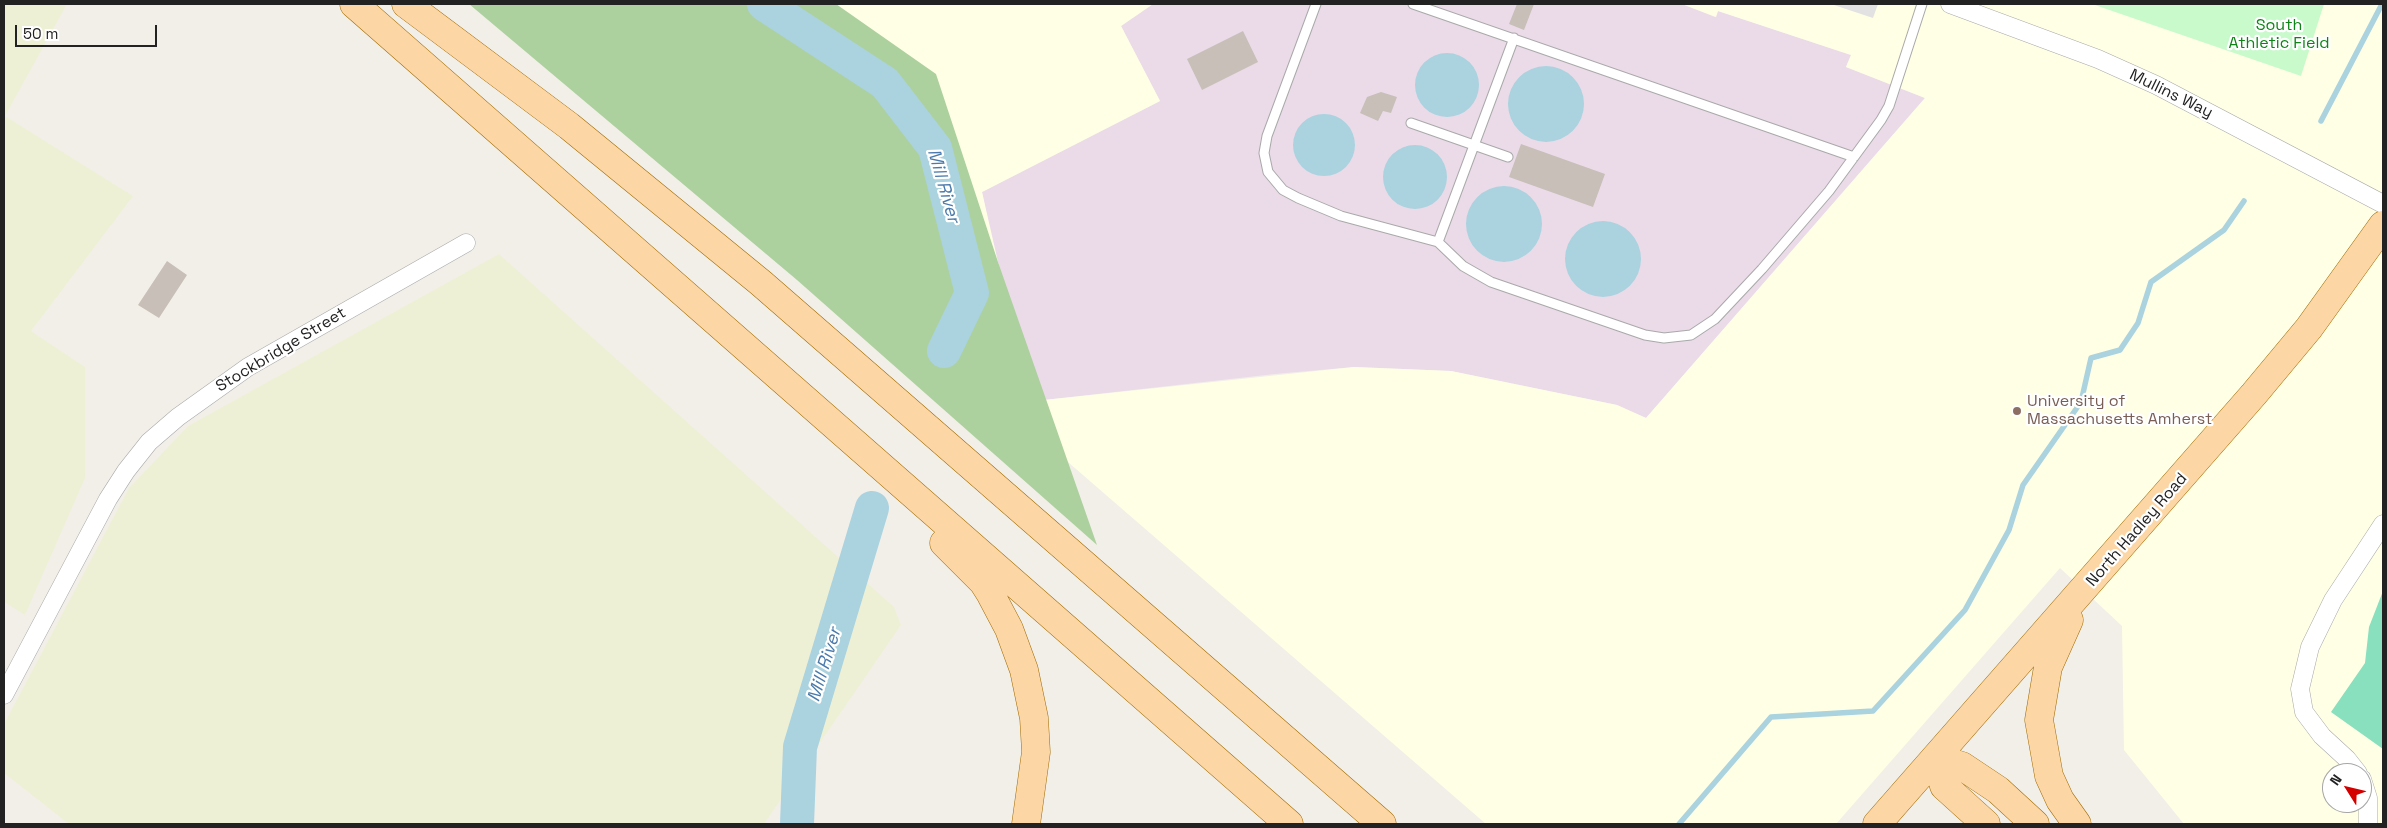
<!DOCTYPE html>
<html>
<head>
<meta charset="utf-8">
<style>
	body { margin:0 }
	#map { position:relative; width:2387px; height:828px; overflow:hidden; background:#f2efe9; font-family:"Space Grotesk",sans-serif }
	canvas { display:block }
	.frame { position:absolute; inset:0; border:5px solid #222; pointer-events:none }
	.north { position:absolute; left:2322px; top:763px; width:50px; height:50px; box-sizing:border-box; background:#fff; border:1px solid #a7a7a7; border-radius:50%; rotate:306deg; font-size:14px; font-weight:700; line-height:20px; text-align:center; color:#222 }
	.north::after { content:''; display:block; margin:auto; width:18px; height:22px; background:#d40000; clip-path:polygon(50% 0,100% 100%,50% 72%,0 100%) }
	.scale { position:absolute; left:15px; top:25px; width:142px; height:22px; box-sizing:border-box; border:2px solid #222; border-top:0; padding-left:6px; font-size:15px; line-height:18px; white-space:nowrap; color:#222; -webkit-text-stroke:4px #fff; paint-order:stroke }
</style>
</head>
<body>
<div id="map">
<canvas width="2387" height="828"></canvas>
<div class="frame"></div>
<div class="north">N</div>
<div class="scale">50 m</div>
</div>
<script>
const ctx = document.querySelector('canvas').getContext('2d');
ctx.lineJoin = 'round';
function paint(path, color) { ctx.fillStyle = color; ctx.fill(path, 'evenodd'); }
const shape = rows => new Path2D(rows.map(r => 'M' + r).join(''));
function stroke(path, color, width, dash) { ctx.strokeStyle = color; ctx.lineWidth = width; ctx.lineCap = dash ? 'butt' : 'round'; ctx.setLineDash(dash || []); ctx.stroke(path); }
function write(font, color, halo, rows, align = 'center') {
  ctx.font = font + ' "Space Grotesk",sans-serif'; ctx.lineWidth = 4.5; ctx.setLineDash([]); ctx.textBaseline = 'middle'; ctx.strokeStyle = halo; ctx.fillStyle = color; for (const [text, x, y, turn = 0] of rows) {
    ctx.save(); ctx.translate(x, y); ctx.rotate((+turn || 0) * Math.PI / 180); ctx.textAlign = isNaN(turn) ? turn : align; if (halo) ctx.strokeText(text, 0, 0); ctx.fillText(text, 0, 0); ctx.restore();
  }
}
paint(shape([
	[1153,4,1682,4,1715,17,1718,11,1851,55,1846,67,1925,98,1646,418,1617,405,1451,371,1354,367,1275,374,1044,400,1019,374,982,192,1160,101,1121,26]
]), '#ebdbe8');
paint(shape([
	[539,4,1153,4,1121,26,1160,101,982,192,1006,297,1044,400,1354,367,1451,371,1617,405,1646,418,1925,98,1846,67,1851,55,1718,11,1716,17,1682,4,2383,4,2383,824,2184,824,2124,750,2122,626,2060,568,1836,824,1486,824],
	[2332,773,2362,773,2362,803,2332,803]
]), '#ffffe5');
paint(shape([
	[4,4,67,4,5,116,133,196,31,331,85,367,85,478,25,615,4,602],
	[499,254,894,607,901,625,764,824,69,824,4,773,4,724,129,488,188,426]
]), '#eef0d5');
paint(shape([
	[469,4,836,4,936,74,998,262,1097,545,797,280]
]), '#add19e');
paint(shape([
	[2092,4,2324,4,2301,76]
]), '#c8facc');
paint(shape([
	[2383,591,2383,749,2331,712,2365,663,2369,627]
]), '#88e0be');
paint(shape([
	[1831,4,1878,4,1873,18]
]), '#e2e2e2');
paint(shape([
	'1415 85a32 32 0 1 1 64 0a32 32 0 1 1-64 0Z',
	'1508 104a38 38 0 1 1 76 0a38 38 0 1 1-76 0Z',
	'1293 145a31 31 0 1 1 62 0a31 31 0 1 1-62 0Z',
	'1383 177a32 32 0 1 1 64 0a32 32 0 1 1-64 0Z',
	'1466 224a38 38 0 1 1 76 0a38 38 0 1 1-76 0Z',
	'1565 259a38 38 0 1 1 76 0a38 38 0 1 1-76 0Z'
]), '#aad3df');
stroke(shape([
	[2321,121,2382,4],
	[1679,824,1771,717,1873,711,1965,610,2009,530,2023,485,2081,402,2091,358,2120,350,2138,323,2151,282,2224,230,2244,201]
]), '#aad3df', 5.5);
stroke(shape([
	[764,4,885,83,935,148,972,293,944,351],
	[797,824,800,747,872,508]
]), '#aad3df', 34);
paint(shape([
	[1517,4,1534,4,1524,30,1509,24],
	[1243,31,1258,62,1202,90,1187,59],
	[1381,92,1397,97,1391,113,1383,111,1378,121,1360,113,1367,97],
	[1521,144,1605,174,1593,207,1509,177],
	[167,261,187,275,159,318,138,305]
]), '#c7bfb8');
const service = shape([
	[1316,4,1267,136,1264,153,1268,172,1283,190,1298,198,1341,216,1438,242,1463,266,1491,282,1645,335,1664,338,1691,335,1715,319,1762,269,1829,191,1881,120,1889,106,1922,4],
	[1413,4,1854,157],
	[1411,123,1508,157],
	[1438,242,1514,38]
]);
const minor = shape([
	[1950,4,2098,59,2156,85,2383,204],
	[4,695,108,499,126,471,149,442,178,417,248,367,466,243],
	[2358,773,2347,759,2322,736,2304,712,2300,689,2310,647,2333,600,2383,524],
	[2362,779,2368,798,2368,824]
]);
const primary = shape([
	[354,4,1289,824],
	[406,4,569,126,761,283,1382,824],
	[944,543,983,582,990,593,1009,629,1024,670,1034,718,1036,752,1026,824],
	[2069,620,2048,667,2039,720,2049,776,2060,800,2077,824],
	[1936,758,1962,766,1998,790,2035,824],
	[1936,758,1944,786,1986,824],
	[1877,824,2254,394,2309,328,2383,225]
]);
stroke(service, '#a9a9a9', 11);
stroke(minor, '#a9a9a9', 19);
stroke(primary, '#a06b00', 29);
stroke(service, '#fff', 9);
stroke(minor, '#fff', 18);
stroke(primary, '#fcd6a4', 28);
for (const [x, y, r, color] of [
	[2017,411,5,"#8d6e63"]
]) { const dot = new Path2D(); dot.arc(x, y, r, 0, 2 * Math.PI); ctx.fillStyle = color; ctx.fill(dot); stroke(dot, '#fff', 2); }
write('16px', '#0c8416', '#fff', [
	["South",2279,26],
	["Athletic Field",2279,44]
]);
write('16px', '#222', '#fff', [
	["Mullins Way",2171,94,26],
	["Stockbridge Street",281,350,-31],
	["North Hadley Road",2137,530,-49]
]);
write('16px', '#785e54', '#fff', [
	["University of",2027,402],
	["Massachusetts Amherst",2027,420]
], 'left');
write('italic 18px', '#4a7aab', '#fff', [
	["Mill River",943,186,74],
	["Mill River",825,665,-73]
]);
</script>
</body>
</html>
